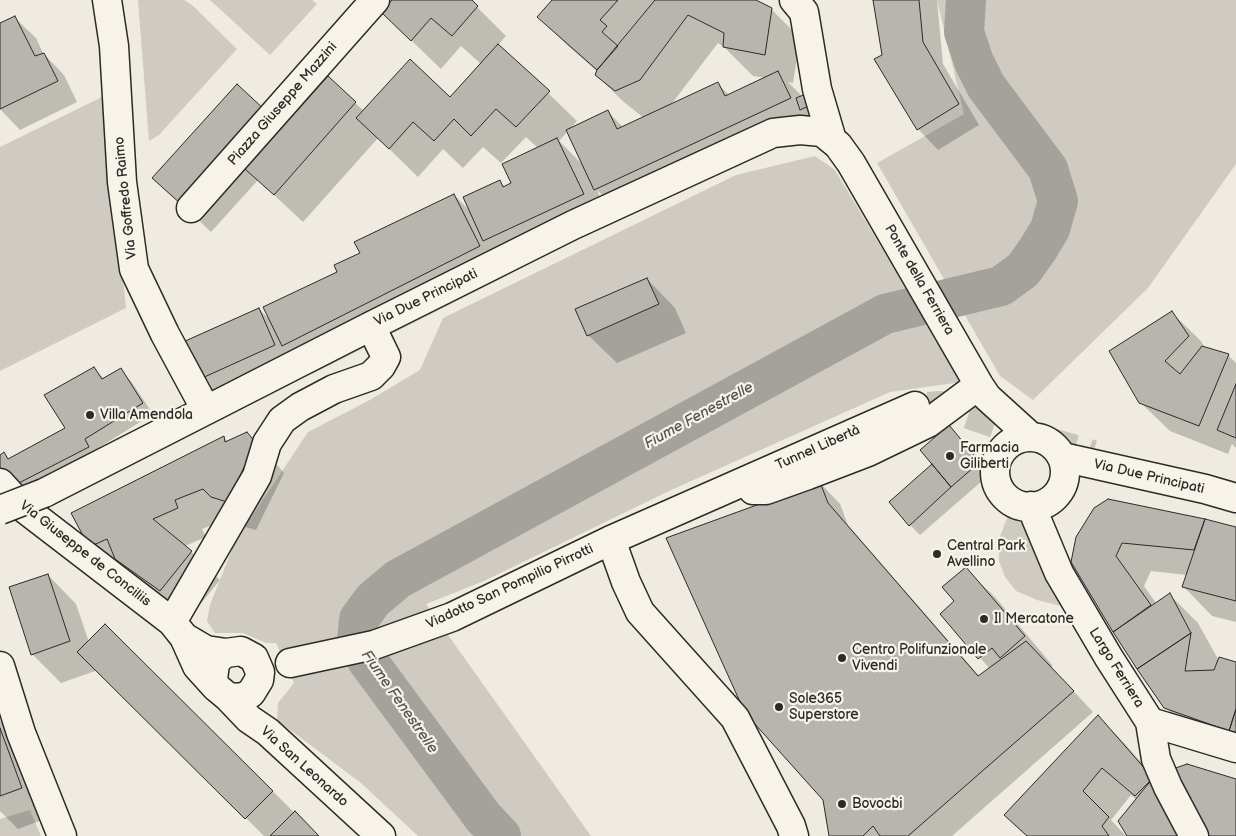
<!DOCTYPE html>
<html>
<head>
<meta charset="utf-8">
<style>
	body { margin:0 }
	canvas { display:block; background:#efebe0 }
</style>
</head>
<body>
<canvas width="1236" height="836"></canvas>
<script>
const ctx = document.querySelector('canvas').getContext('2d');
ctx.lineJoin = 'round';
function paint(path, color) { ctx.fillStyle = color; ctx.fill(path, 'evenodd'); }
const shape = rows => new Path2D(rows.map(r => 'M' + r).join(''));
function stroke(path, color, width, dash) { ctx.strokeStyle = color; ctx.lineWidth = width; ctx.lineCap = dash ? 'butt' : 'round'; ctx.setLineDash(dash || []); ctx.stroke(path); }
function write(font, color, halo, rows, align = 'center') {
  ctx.font = font + ' "Balsamiq Sans",sans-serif'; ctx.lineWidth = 4.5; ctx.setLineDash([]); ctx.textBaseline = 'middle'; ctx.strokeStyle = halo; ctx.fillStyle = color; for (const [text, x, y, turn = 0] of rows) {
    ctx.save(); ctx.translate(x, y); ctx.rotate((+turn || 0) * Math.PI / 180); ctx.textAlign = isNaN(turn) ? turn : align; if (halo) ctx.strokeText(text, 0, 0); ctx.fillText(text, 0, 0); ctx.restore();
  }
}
paint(shape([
	[138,0,184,0,192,5,237,49,159,135,149,141],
	[210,0,312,0,317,4,270,55],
	[937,0,1236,0,1236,164,1148,288,1033,400,1000,376,877,163,964,114],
	[104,96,126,308,0,371,0,147],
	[815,156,835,170,962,382,890,392,669,491,484,581,426,604,591,836,418,836,361,783,277,720,278,703,294,683,276,643,266,643,243,633,215,633,207,621,210,605,235,542,308,432,368,401,420,370,443,318,736,175],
	[1013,502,1024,506,1081,611,1037,600,1016,591,1005,577,999,561,999,539],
	[30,810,41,836,0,836,0,819]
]), '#cfcbc2');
paint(shape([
	[394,0,470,0,506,36,498,45,577,121,569,130,608,112,624,128,644,118,625,103,596,75,598,72,567,45,539,17,553,0,755,0,771,9,800,38,793,83,788,82,803,97,810,94,819,126,624,218,597,190,611,223,513,269,498,255,508,275,312,374,297,359,229,407,201,378,259,309,272,322,361,253,454,195,470,211,499,181,505,187,513,184,538,148,526,137,501,163,483,147,463,168,443,149,418,177,378,138,303,222,258,180,211,232,154,178,265,112,283,129,328,78,364,111,450,98,481,64,461,46,441,69,411,40],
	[718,43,724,47,753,76,766,78,729,95,718,84,670,106],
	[568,131,585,167,559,141],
	[875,0,937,0,943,64,979,125,938,150,918,129,883,55],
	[15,18,36,38,43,53,64,75,77,102,20,130,0,109,0,25],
	[647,279,675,308,686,333,617,363,588,335],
	[1172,313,1201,341,1205,348,1228,355,1236,363,1236,448,1232,444,1228,454,1170,431,1140,402],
	[94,368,104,379,120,370,131,381,153,414,95,450,99,458,27,495,0,467,0,456,4,454,10,460,67,428],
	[949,427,990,474,920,535,910,525],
	[224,438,228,442,275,462,284,473,256,530,241,526,233,517,202,529,206,537,185,546,220,580,189,618,145,587,128,570,119,575,90,546],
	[820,483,840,504,848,525,980,677,990,669,942,614,956,602,966,569,995,597,1053,666,1051,667,1093,712,952,836,830,836],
	[1108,500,1205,520,1236,529,1236,622,1212,616,1184,587,1187,575,1151,571,1144,586,1156,603,1170,595,1198,623,1219,661,1236,664,1236,751,1195,736,1165,707,1138,668,1072,562],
	[48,575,76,604,89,642,105,626,318,836,264,836,98,670,61,683,32,654],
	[1098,716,1126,745,1181,808,1129,836,1137,800,1131,795,1111,820,1126,836,1027,836,1005,815],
	[0,720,23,743,50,817,18,829,0,811]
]), '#0003');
stroke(shape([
	[501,836,483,817,367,660,357,642,359,619,373,600,398,579,885,314,1001,286,1023,270,1038,249,1050,229,1058,201,1048,169,986,86,974,62,964,32,966,0]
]), '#a4a29a', 40);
const building = shape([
	[392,0,472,0,478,6,452,36,431,18,411,41,381,12,392,0],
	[552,0,618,0,600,20,607,26,602,32,618,46,597,70,537,17,552,0],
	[655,0,756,0,772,8,765,55,723,47,724,33,688,15,640,80,615,91,595,75,597,70,655,0],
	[873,0,919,0,923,42,959,104,917,130,874,59,882,55,873,0],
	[15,16,35,56,44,53,58,81,0,109,0,23,15,16],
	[498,44,550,91,516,127,496,109,471,136,454,119,434,141,413,122,389,149,356,118,410,59,450,97,498,44],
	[778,71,791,98,594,190,566,130,608,110,617,129,718,82,725,96,778,71],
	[328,76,356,102,274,195,245,169,328,76],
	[237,84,266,111,182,205,152,178,237,84],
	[811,92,815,103,800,110,796,98,811,92],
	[557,138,584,194,483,241,463,197,500,180,503,187,511,183,502,164,557,138],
	[454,194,480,246,282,346,263,307,337,272,334,265,360,253,354,242,454,194],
	[647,278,659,304,587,336,575,309,647,278],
	[259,308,275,345,200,379,183,342,259,308],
	[1172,311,1189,336,1165,361,1180,374,1202,346,1229,354,1199,426,1139,403,1109,351,1172,311],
	[94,367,102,379,121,368,143,403,85,439,89,447,15,485,0,469,0,455,4,452,8,459,65,428,44,395,94,367],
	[1236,384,1236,438,1217,430,1236,384],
	[949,425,980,462,951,487,920,450,949,425],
	[247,432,256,443,227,502,211,497,203,489,175,500,178,508,153,519,192,551,160,591,115,559,107,539,89,547,71,513,224,436,225,442,247,432],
	[932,464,951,487,909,526,889,502,932,464],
	[820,482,828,503,978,676,1026,641,1074,691,908,836,880,836,873,826,863,836,829,836,823,800,745,713,666,538,820,482],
	[1108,499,1205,519,1194,550,1122,543,1116,556,1151,605,1113,632,1071,562,1076,537,1094,508,1108,499],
	[1205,519,1236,527,1236,601,1182,587,1205,519],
	[966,567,1025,636,1000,658,992,648,978,659,940,614,954,601,942,587,966,567],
	[48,574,70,641,31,655,9,587,48,574],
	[1170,593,1191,633,1137,669,1113,632,1170,593],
	[105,624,273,791,245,819,77,652,105,624],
	[1191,633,1185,671,1214,670,1219,657,1236,662,1236,709,1229,731,1164,708,1137,669,1191,633],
	[1236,709,1236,733,1229,731,1236,709],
	[1098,715,1153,778,1135,796,1102,768,1083,791,1109,817,1102,826,1109,836,1027,836,1004,815,1098,715],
	[0,728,22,788,0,796,0,728],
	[1187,764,1236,779,1236,836,1209,836,1181,788,1173,769,1187,764],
	[1153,778,1186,836,1127,836,1118,821,1153,778],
	[295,811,319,836,270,836,295,811]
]);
paint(building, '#b8b5ae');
stroke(building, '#2b2b2b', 1);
stroke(shape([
	[928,406,940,405,1020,433,1093,454]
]), '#c8c5bc', 28, [28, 14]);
const minor = shape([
	[107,0,114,46,122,182,134,269,165,334,206,410],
	[794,0,804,12,817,89,832,140],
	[191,208,375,0],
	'995 472a35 35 0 1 1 70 0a35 35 0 1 1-70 0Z',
	[1062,457,1205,489,1236,498],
	[0,483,21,506,172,622,184,637,197,666,216,687],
	[753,490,766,490,808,475,868,452,928,423,979,385],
	[44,493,371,326,573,225,773,133,800,130,822,132,838,145,851,163,979,385,987,397,1030,436],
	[1031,506,1059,573,1109,658,1150,722,1156,759,1168,787,1194,836],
	[611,540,626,582,640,612,735,718,791,826,794,836],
	[172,622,257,476,267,443,282,420,300,407,334,389,371,376,381,366,386,357,371,326],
	[184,637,206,650,226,653,241,651,254,658,260,672,259,680,251,693,244,697,236,698,228,697,216,687,213,679,215,664,219,658,226,653],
	[290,663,374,645,452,617,611,540,915,406],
	[0,666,21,733,62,836],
	[228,697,249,719,268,732,381,836],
	[1150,722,1236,748]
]);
stroke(minor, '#2b2b2b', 31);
stroke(minor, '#f7f3e8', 28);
const minorBridge = shape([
	[0,510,44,493]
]);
stroke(minorBridge, '#2b2b2b', 31, []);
stroke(minorBridge, '#f7f3e8', 28);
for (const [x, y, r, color] of [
	[90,415,5,"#2b2b2b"],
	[950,456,5,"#2b2b2b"],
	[937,554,5,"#2b2b2b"],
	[984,619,5,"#2b2b2b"],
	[842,658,5,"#2b2b2b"],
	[779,707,5,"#2b2b2b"],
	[842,804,5,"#2b2b2b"]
]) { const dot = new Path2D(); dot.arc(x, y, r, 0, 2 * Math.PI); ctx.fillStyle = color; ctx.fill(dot); stroke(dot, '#f7f3e8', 2); }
write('14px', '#2b2b2b', '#f7f3e8', [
	["Piazza Giuseppe Mazzini",283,104,-49],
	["Via Goffredo Raimo",126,198,-96],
	["Ponte della Ferriera",919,280,60],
	["Via Due Principati",426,298,-26],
	["Tunnel Libertà",818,448,-24],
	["Via Due Principati",1149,477,13],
	["Via Giuseppe de Conciliis",85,554,38],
	["Viadotto San Pompilio Pirrotti",510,587,-25],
	["Largo Ferriera",1116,668,58],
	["Via San Leonardo",304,767,42]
]);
write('14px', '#2b2b2b', '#f7f3e8', [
	["Villa Amendola",100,415],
	["Farmacia",960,448],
	["Giliberti",960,464],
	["Central Park",947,546],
	["Avellino",947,562],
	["Il Mercatone",994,619],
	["Centro Polifunzionale",852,650],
	["Vivendi",852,666],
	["Sole365",789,699],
	["Superstore",789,715],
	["Bovocbi",852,804]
], 'left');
write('italic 15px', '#555552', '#f7f3e8', [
	["Fiume Fenestrelle",699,416,-29],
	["Fiume Fenestrelle",399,702,55]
]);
</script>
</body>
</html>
